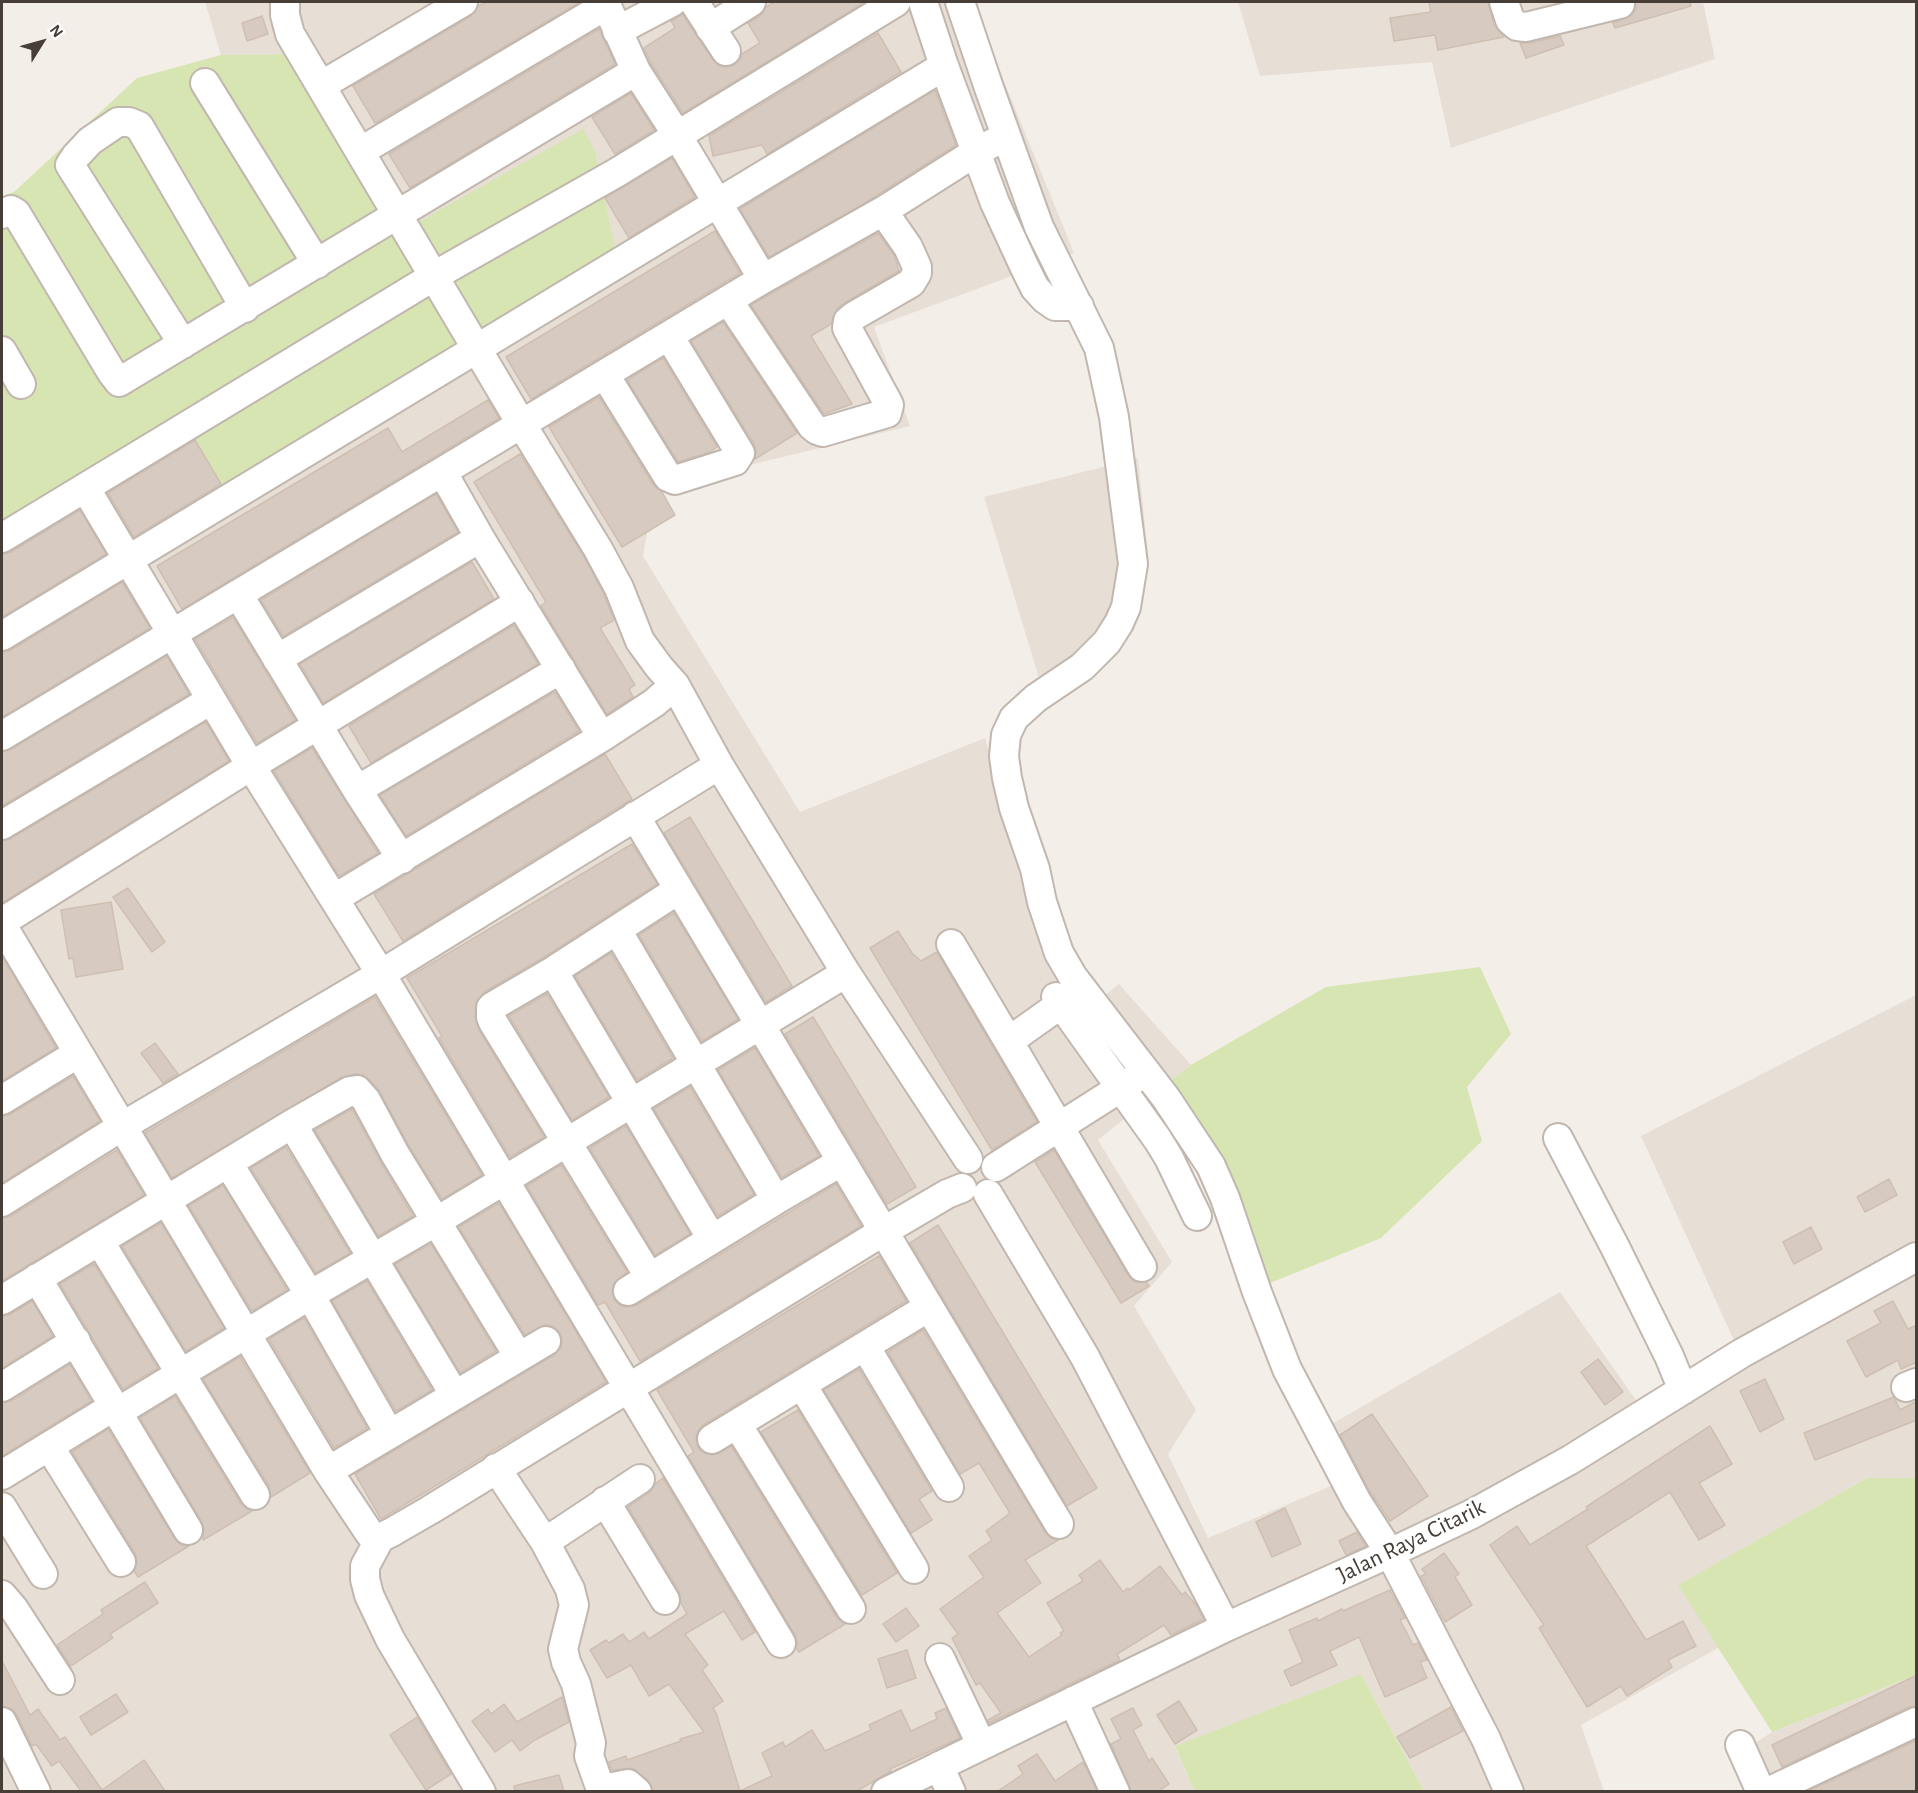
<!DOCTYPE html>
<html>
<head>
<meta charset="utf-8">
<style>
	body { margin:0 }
	#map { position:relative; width:1918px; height:1793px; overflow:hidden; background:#f3eee8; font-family:"Alegreya Sans",sans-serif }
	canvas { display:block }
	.frame { position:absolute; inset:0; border:3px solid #463e37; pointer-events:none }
	.north { position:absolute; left:12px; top:12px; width:60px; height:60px; -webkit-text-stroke:4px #fff; paint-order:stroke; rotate:53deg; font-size:16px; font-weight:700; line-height:24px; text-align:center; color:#463e37 }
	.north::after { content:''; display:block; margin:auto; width:21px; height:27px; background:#463e37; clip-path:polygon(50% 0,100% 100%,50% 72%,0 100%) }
</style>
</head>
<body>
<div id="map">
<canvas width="1918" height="1793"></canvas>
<div class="frame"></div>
<div class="north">N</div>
</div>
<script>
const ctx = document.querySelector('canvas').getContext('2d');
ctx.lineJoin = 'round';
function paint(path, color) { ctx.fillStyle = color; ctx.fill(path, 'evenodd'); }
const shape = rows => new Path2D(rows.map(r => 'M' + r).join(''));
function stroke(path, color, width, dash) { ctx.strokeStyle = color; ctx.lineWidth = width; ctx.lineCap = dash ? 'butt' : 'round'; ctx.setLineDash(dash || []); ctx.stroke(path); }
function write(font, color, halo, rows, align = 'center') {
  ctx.font = font + ' "Alegreya Sans",sans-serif'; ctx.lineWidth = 6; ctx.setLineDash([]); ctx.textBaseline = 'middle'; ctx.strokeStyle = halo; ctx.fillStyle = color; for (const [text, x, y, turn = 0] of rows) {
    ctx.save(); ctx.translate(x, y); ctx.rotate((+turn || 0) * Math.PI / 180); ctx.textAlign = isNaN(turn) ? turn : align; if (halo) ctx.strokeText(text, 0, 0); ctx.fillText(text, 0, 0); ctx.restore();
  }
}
paint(shape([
	[205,2,977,2,984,32,1074,253,874,327,910,426,655,488,643,556,800,812,985,738,1050,957,1085,1011,1119,984,1191,1065,1098,1140,1172,1262,1134,1306,1196,1410,1168,1454,1208,1538,1331,1486,1306,1439,1560,1292,1638,1403,1737,1347,1641,1136,1916,995,1916,1478,1867,1478,1679,1585,1718,1648,1581,1725,1604,1791,1424,1791,1361,1674,1175,1747,1194,1791,2,1792,2,526,183,417,228,495,401,232,296,54,221,55],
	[1238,2,1703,2,1715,59,1451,148,1432,62,1260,76],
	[1138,458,1149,564,1130,629,1093,678,1046,701,984,497],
	[1916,1675,1916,1791,1748,1791,1733,1757,1772,1732]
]), '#e7dfd6');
paint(shape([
	[296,54,401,232,583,129,595,151,618,263,228,496,183,417,2,526,2,196,14,192,137,78,221,55],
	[1480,967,1511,1034,1467,1087,1482,1141,1381,1238,1248,1292,1164,1086,1191,1065,1326,987],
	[1867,1478,1916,1478,1916,1675,1772,1732,1678,1585],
	[1361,1674,1424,1791,1194,1791,1175,1746]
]), '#d7e5b3');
const building = shape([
	[487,2,580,2,375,123,353,86,471,16,478,6,487,2],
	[775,2,865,2,683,113,651,63,644,48,675,28,671,21,682,14,713,60,719,66,727,67,734,65,740,59,742,54,760,43,748,23,760,16,766,7,775,2],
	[1429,2,1488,2,1494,25,1504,37,1438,50,1435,35,1394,41,1390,18,1431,12,1429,2],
	[1636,2,1690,2,1691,6,1615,28,1613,23,1632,15,1636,9,1636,2],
	[262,16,268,34,247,41,242,23,262,16],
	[599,29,615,64,410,188,389,154,599,29],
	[878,33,901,72,767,154,762,145,713,156,709,136,878,33],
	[1560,36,1564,45,1526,58,1520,43,1530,43,1560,36],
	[935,90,956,145,863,204,769,257,740,209,935,90],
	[631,93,654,130,615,154,592,117,631,93],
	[672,158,695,197,629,238,605,198,672,158],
	[715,231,740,273,531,399,506,357,715,231],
	[878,233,894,255,899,271,844,303,837,309,831,324,811,336,852,404,824,414,751,305,878,233],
	[723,322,797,433,755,459,756,452,754,444,691,341,723,322],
	[663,358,717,447,710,452,678,462,627,380,663,358],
	[599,397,654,486,662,492,675,515,622,547,549,427,599,397],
	[488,400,499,418,182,609,157,566,388,428,402,452,488,400],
	[195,440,221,484,134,537,108,493,195,440],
	[520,454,584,557,604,595,614,620,600,628,635,685,629,689,633,697,607,714,541,606,546,602,474,482,520,454],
	[436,494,458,532,283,636,261,600,436,494],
	[80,510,106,554,2,617,2,554,11,552,80,510],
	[472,562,494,599,323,703,300,664,472,562],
	[122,582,150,628,2,717,2,652,11,650,122,582],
	[233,617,295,720,257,743,195,639,233,617],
	[514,625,538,664,371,763,349,726,514,625],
	[167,656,189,694,2,806,2,752,10,750,167,656],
	[555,692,579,731,406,836,380,795,555,692],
	[206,722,229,761,2,903,2,841,10,839,206,722],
	[312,748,378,853,339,876,274,771,312,748],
	[605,754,632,799,403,941,374,894,605,754],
	[690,817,792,986,766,1002,664,833,690,817],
	[632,844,657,884,544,957,484,992,476,1002,475,1017,479,1030,544,1137,510,1157,439,1038,442,1036,407,978,632,844],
	[128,888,165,942,152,952,113,897,128,888],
	[111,902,123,969,76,977,73,958,69,959,61,910,111,902],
	[674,913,738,1019,702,1041,639,935,674,913],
	[898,931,912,953,921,961,937,952,1037,1122,992,1150,870,948,898,931],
	[611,953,673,1058,637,1080,575,976,611,953],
	[2,956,56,1048,2,1081,2,956],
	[547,994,609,1097,572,1120,509,1016,547,994],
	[375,997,482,1175,442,1199,409,1146,380,1092,369,1079,363,1075,355,1074,342,1077,172,1178,145,1133,375,997],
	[813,1017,916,1187,887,1204,785,1034,813,1017],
	[155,1043,178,1074,163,1083,141,1053,155,1043],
	[755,1048,819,1156,782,1177,718,1070,755,1048],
	[73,1076,100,1121,2,1183,2,1116,11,1114,73,1076],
	[690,1087,754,1194,718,1216,654,1109,690,1087],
	[352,1109,381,1163,413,1216,378,1236,315,1130,352,1109],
	[626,1126,690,1234,655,1255,590,1148,626,1126],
	[286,1147,350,1253,316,1273,251,1168,286,1147],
	[117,1150,144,1195,2,1281,2,1218,11,1216,117,1150],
	[1054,1150,1128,1275,1134,1282,1146,1282,1149,1286,1121,1303,1035,1162,1054,1150],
	[561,1165,627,1272,614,1283,612,1291,614,1300,621,1306,628,1307,637,1305,836,1184,861,1226,640,1361,605,1302,598,1305,527,1186,561,1165],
	[1889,1179,1897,1195,1865,1212,1857,1197,1889,1179],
	[223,1185,287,1290,252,1311,189,1206,223,1185],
	[499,1203,606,1382,381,1519,355,1474,554,1355,561,1348,562,1340,560,1333,554,1326,545,1325,525,1335,459,1227,499,1203],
	[161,1223,224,1328,186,1351,122,1246,161,1223],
	[938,1225,1097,1488,1067,1506,910,1243,938,1225],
	[1811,1227,1822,1249,1794,1264,1783,1242,1811,1227],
	[431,1244,496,1351,460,1373,395,1264,431,1244],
	[879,1256,906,1301,703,1425,698,1431,696,1439,698,1448,704,1453,712,1455,720,1453,731,1446,837,1618,845,1624,799,1652,796,1648,797,1642,795,1635,688,1456,694,1452,657,1390,879,1256],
	[94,1264,158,1368,123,1389,60,1284,94,1264],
	[367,1281,432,1390,396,1411,332,1301,367,1281],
	[32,1301,53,1336,2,1368,2,1316,11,1314,32,1301],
	[1893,1301,1908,1329,1917,1325,1917,1362,1901,1369,1898,1360,1866,1377,1847,1341,1881,1323,1874,1311,1893,1301],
	[304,1318,367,1428,334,1448,269,1339,304,1318],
	[923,1330,1045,1532,1051,1538,1058,1540,1025,1560,1041,1583,997,1613,1029,1657,1062,1635,1060,1633,1064,1631,1047,1603,1083,1581,1079,1575,1100,1560,1123,1592,1128,1588,1129,1590,1160,1566,1182,1595,1185,1592,1197,1606,1203,1619,1171,1635,1164,1625,1117,1654,1120,1660,989,1723,988,1720,1001,1713,980,1683,976,1685,952,1638,958,1634,940,1609,984,1577,969,1556,992,1540,986,1531,1010,1513,979,1463,960,1474,888,1352,923,1330],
	[240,1357,310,1473,271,1497,269,1486,203,1379,240,1357],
	[1598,1359,1623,1392,1605,1405,1581,1372,1598,1359],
	[70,1364,91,1401,2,1456,2,1403,11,1401,70,1364],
	[859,1369,932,1491,919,1499,932,1520,911,1533,824,1390,859,1369],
	[1765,1379,1784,1419,1760,1432,1740,1391,1765,1379],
	[175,1396,241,1504,247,1509,252,1511,203,1540,204,1529,202,1522,140,1418,175,1396],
	[1894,1397,1900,1410,1917,1401,1917,1420,1815,1460,1804,1433,1894,1397],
	[798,1410,897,1573,862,1595,761,1432,798,1410],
	[1372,1414,1428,1496,1390,1521,1369,1490,1340,1435,1372,1414],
	[1710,1426,1732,1464,1699,1483,1725,1525,1699,1540,1670,1492,1586,1546,1646,1640,1683,1621,1696,1646,1668,1660,1672,1667,1627,1696,1621,1686,1587,1707,1539,1628,1544,1625,1490,1545,1517,1526,1530,1545,1588,1509,1586,1507,1710,1426],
	[108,1429,174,1538,181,1545,189,1546,138,1577,134,1571,137,1562,135,1553,72,1452,108,1429],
	[663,1478,755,1632,742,1640,724,1611,685,1634,708,1665,702,1670,723,1701,713,1708,716,1713,740,1791,772,1776,762,1753,783,1742,785,1747,812,1730,825,1751,871,1730,869,1725,901,1710,911,1731,937,1719,935,1713,946,1708,960,1738,890,1769,891,1771,857,1791,653,1791,648,1780,633,1768,612,1770,609,1762,626,1756,627,1760,681,1741,680,1739,704,1732,669,1684,649,1696,631,1665,607,1678,590,1650,606,1640,609,1643,623,1634,629,1642,644,1632,649,1639,687,1614,681,1603,679,1591,628,1507,649,1493,656,1483,663,1478],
	[1285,1508,1301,1544,1272,1557,1256,1522,1285,1508],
	[1357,1532,1366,1546,1346,1555,1339,1541,1357,1532],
	[1444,1553,1459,1574,1455,1577,1472,1605,1445,1622,1421,1576,1426,1574,1422,1569,1444,1553],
	[145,1582,158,1603,110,1634,113,1638,71,1666,57,1645,103,1614,101,1610,145,1582],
	[1390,1590,1405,1618,1400,1620,1413,1645,1418,1643,1427,1660,1420,1662,1427,1678,1385,1697,1359,1637,1330,1651,1337,1665,1291,1686,1284,1671,1303,1662,1289,1630,1317,1618,1318,1621,1342,1609,1343,1611,1390,1590],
	[906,1608,919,1626,896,1642,883,1624,906,1608],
	[907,1650,916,1678,887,1688,878,1659,907,1650],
	[2,1661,30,1715,38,1709,60,1740,65,1737,102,1790,144,1760,165,1791,81,1791,59,1761,52,1766,36,1744,32,1746,17,1715,12,1709,2,1706,2,1661],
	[1917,1675,1917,1706,1909,1707,1782,1767,1772,1745,1917,1675],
	[116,1694,128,1712,91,1735,80,1717,116,1694],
	[562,1697,569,1722,535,1740,520,1751,512,1740,495,1752,472,1721,488,1709,491,1714,504,1704,517,1722,562,1697],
	[1179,1701,1197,1730,1175,1744,1157,1715,1179,1701],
	[1451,1707,1463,1731,1410,1758,1397,1737,1451,1707],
	[1133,1708,1142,1725,1133,1730,1149,1761,1152,1758,1169,1784,1159,1791,1131,1791,1111,1744,1121,1739,1111,1719,1133,1708],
	[417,1717,451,1774,426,1790,390,1735,417,1717],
	[1917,1740,1917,1791,1808,1791,1917,1740],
	[1037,1754,1055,1781,1083,1762,1097,1791,998,1791,1023,1774,1018,1766,1037,1754],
	[559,1775,564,1791,515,1791,514,1786,559,1775]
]);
paint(building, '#d7cbc1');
stroke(building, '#cfbfb2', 1.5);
const minor = shape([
	[285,2,285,15,290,34,522,425,598,549,619,588,640,641,659,667,675,685,719,765,846,973,968,1159],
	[605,2,636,71,677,135,763,279],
	[694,2,726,51],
	[923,2,944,66,995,203,1024,266,1035,288,1045,299,1055,306,1079,306],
	[960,2,989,88,1039,227,1099,348,1114,417,1133,564,1126,607,1119,623,1107,642,1082,667,1036,698,1014,718,1006,735,1004,756,1007,778,1014,808,1035,869,1042,902,1059,953,1073,977,1166,1098,1211,1166,1225,1198,1257,1292,1287,1369,1357,1502,1390,1553,1486,1739,1509,1792],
	[1504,2,1510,20,1517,26,1526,27,1620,4],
	[710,28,751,2],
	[617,31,672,2],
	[205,83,317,264],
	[322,85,463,2],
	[361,151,605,6],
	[2,214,11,210,16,213,112,373,119,382,636,71],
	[728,300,812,426,817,430,823,432,887,413,889,405,887,401,847,328,848,321,854,316,911,283,917,273,917,267,908,247,883,211],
	[183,344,70,165,76,156,90,141,118,122,129,122,139,126,245,308],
	[2,351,21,384],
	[605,375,668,477,675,480,735,461,740,453,669,336],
	[443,473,480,538,602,737],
	[86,489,251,766,381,974,781,1643],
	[2,538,441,272,616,173,896,2],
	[238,594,357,790,402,859],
	[2,636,944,66],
	[277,659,480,538],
	[2,736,763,279,883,211,976,152,1006,136],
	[357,790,561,669],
	[635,816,1059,1524],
	[2,825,211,700],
	[335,898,602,737,654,703,675,685],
	[2,922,251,766,520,602],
	[2,925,328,1471,370,1534,375,1537,380,1538,392,1532,430,1510,884,1231,947,1194,962,1188],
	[617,930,776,1200],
	[951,944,1142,1267],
	[553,971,678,890],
	[1056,997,1158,1140,1169,1158,1197,1216],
	[1009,1041,1061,1004],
	[2,1100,77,1054],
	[292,1124,454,1394],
	[1558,1138,1615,1247,1669,1356,1683,1390],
	[228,1163,310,1295,389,1433],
	[996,1167,1136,1078],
	[988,1194,1085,1357,1226,1627],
	[2,1202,121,1127,381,974,719,765],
	[100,1242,255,1495],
	[37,1278,188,1530],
	[650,1278,493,1022,491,1017,491,1008,493,1006,553,971,712,1239],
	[628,1291,776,1200,841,1162],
	[2,1300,292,1124,350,1091,357,1090,366,1100,395,1154,519,1357],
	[865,1346,949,1487],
	[802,1385,914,1569],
	[2,1387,76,1341],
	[1906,1387,1916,1383],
	[116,1413,310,1295,437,1221,846,973],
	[737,1424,851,1609],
	[712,1439,929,1307],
	[49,1446,121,1562],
	[496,1468,545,1542,570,1589,574,1605,563,1649,566,1662,576,1684,591,1743,589,1756,600,1787,603,1789,628,1784,637,1792],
	[328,1471,546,1341],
	[2,1475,113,1407],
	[605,1501,665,1600],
	[2,1507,43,1574],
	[380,1538,365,1566,365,1579,369,1595,390,1639,481,1792],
	[545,1542,640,1479],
	[2,1595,14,1609,60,1680],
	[940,1658,981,1744],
	[1073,1701,1115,1792],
	[2,1722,36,1792],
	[1740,1745,1761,1792],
	[939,1766,951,1792],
	[886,1792,1226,1627,1390,1553,1472,1514,1570,1460,1742,1353,1916,1257],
	[1768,1792,1916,1722]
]);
stroke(minor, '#c1b7ae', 32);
stroke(minor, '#fff', 28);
write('24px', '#463e37', '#fff', [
	["Jalan Raya Citarik",1411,1541,-26]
]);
</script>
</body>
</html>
